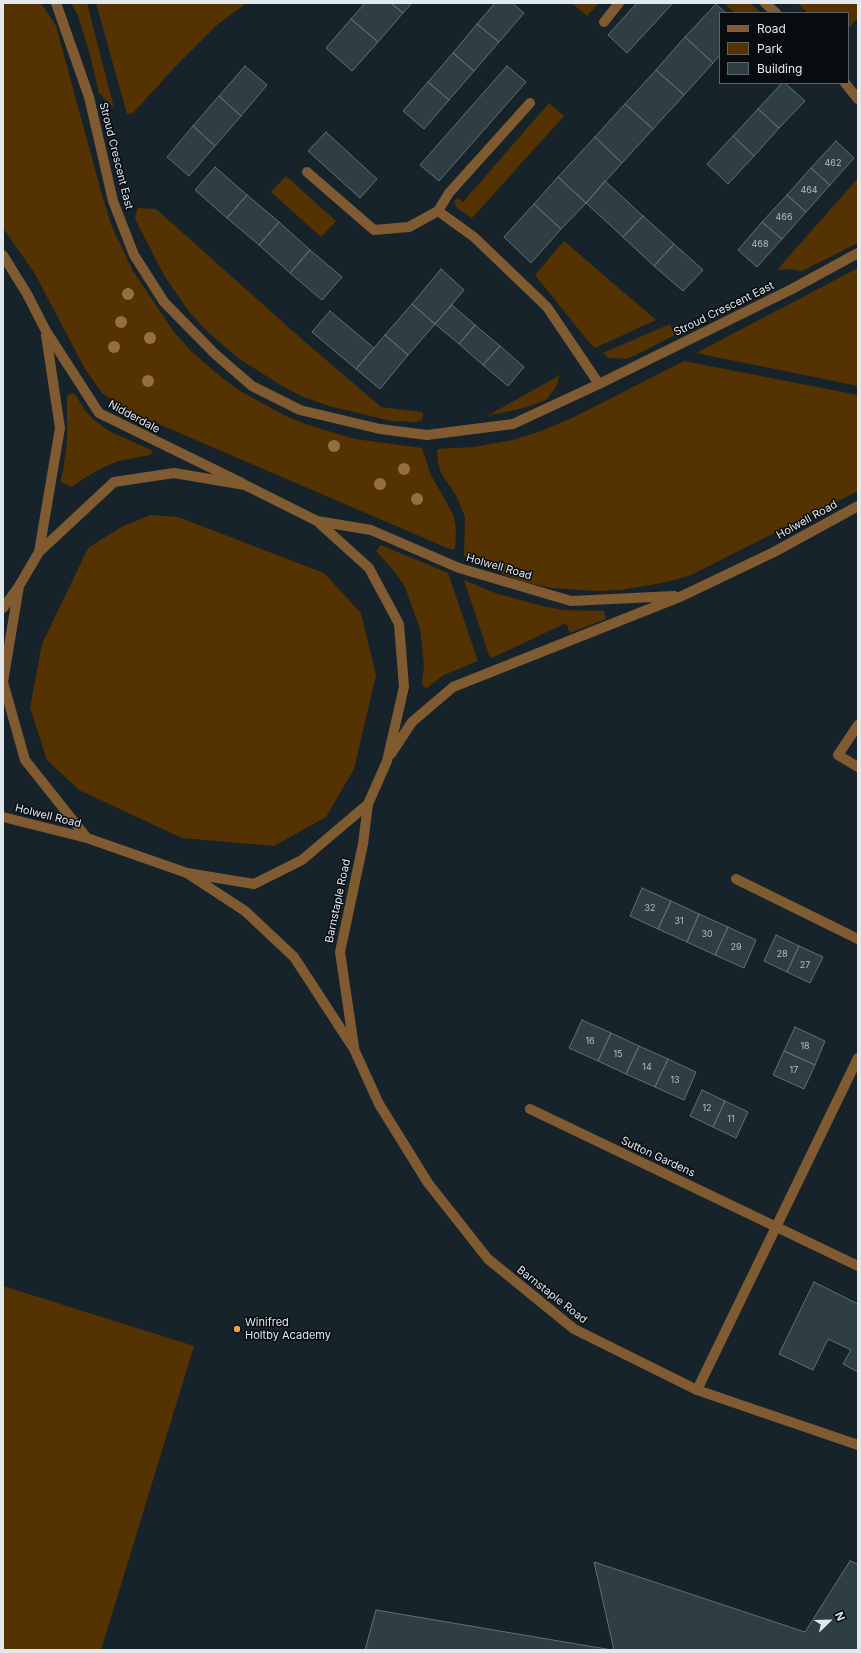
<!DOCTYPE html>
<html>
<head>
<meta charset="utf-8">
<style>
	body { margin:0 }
	#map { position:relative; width:861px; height:1653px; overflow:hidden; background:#17232b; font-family:Inter,sans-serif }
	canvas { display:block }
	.frame { position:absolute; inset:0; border:4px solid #e1e9ee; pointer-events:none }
	.legend { position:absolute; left:719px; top:12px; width:130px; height:72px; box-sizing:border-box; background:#070c0f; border:1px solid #5e6468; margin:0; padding:5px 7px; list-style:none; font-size:12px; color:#e1e9ee }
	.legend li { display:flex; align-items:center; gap:8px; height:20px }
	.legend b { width:20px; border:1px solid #5e6468 }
	.north { position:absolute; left:809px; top:1601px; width:40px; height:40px; -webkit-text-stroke:3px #070c0f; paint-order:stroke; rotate:67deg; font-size:11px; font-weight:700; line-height:16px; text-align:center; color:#e1e9ee }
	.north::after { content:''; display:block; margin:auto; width:14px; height:18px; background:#e1e9ee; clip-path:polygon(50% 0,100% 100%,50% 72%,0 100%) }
</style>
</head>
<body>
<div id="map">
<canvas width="861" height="1653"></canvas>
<div class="frame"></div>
<ul class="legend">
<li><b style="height:5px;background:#805b31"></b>Road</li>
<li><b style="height:11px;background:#543201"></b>Park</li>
<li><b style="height:11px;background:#2f3d44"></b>Building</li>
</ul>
<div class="north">N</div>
</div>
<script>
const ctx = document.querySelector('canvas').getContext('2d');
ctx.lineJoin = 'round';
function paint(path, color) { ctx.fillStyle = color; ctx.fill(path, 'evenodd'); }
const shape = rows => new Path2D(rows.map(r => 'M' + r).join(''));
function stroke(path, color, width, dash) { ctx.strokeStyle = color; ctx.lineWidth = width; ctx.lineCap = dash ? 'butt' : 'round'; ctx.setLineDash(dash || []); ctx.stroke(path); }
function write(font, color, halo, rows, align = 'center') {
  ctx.font = font + ' Inter,sans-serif'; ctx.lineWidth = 3; ctx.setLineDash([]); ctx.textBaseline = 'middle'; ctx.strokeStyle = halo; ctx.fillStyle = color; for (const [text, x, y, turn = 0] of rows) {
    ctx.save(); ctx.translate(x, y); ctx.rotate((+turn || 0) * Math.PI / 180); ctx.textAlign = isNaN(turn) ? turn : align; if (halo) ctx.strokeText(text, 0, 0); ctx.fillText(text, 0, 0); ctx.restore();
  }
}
paint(shape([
	[3,3,41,3,56,26,102,195,112,227,133,271,174,332,191,351,220,376,240,391,284,415,305,424,355,439,422,448,431,475,454,516,456,530,455,548,452,550,126,410,102,393,85,369,35,274,3,228],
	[71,3,87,3,114,108,99,93,89,51,78,16],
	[96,3,247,3,217,25,174,68,133,113,127,114],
	[572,3,599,3,587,16],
	[724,3,750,3,761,13,735,13],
	[797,3,858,3,858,18,848,29,848,13,808,13],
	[549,103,564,116,472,218,457,208,454,201,458,198,463,202],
	[286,176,336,221,321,237,271,192],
	[858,178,858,243,802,271,791,269,777,270],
	[138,208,156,209,303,340,381,407,421,412,423,413,422,420,416,422,391,421,329,406,301,396,282,386,238,358,208,332,190,313,165,277,136,221,135,216],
	[564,241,656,320,595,348,588,341,535,275],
	[858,268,858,386,696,353],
	[670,324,675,335,634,356,625,359,616,358,609,358,603,353],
	[684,361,858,395,858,491,691,575,671,581,651,585,621,590,595,591,551,588,520,581,474,562,464,556,465,517,457,497,441,473,438,462,437,449,473,447,513,440,544,430,574,417],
	[560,375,556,387,546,400,524,408,487,416],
	[72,393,75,394,84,409,95,421,111,432,151,450,152,453,149,455,119,461,104,467,86,477,71,487,60,481,63,472,67,441,67,396],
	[151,515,178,517,324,573,361,613,376,675,354,769,326,817,274,846,182,838,79,790,47,760,30,708,42,644,88,548,123,526],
	[381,545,448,573,478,661,444,675,427,688,424,687,422,683,424,666,420,629,405,587,395,572,376,551],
	[464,580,495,593,542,606,564,610,604,611,606,619,570,633,566,623,492,658,489,655],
	[3,1286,194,1346,101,1650,3,1650]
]), '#543201');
const building = shape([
	[365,3,391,3,403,13,378,42,351,19,365,3],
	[391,3,412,3,403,13,391,3],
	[495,3,512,3,524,13,499,42,477,24,495,3],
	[637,3,673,3,627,53,608,35,637,3],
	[716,4,726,13,720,13,720,55,713,63,685,37,716,4],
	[351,19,378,42,352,71,326,48,351,19],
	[477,24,499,42,474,71,453,53,477,24],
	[685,37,713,63,684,95,656,70,685,37],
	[453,53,474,71,449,100,428,82,453,53],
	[245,66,267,85,241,116,219,96,245,66],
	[507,66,526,82,439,181,420,165,507,66],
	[656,70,684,95,653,129,625,104,656,70],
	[428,82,449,100,424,129,403,111,428,82],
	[782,83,785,83,805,101,779,128,758,109,782,83],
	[219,96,241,116,215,146,193,126,219,96],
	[625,104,653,129,622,163,595,137,625,104],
	[758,109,779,128,754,156,733,136,758,109],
	[193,126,215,146,189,176,167,157,193,126],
	[326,132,377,179,360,198,308,151,326,132],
	[733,136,754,156,728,184,707,164,733,136],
	[595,137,622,163,586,203,558,177,595,137],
	[836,141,854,158,830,185,811,168,836,141],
	[215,167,247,195,227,218,195,190,215,167],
	[811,168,830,185,806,212,787,195,811,168],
	[558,177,586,203,561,229,534,204,558,177],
	[605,181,643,216,623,237,586,203,605,181],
	[247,195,279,222,259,245,227,218,247,195],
	[787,195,806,212,782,239,762,222,787,195],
	[534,204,561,229,531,263,504,237,534,204],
	[643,216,674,244,654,266,623,237,643,216],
	[279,222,310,250,290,273,259,245,279,222],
	[762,222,782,239,757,267,738,250,762,222],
	[674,244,703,270,683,291,654,266,674,244],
	[310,250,342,277,322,300,290,273,310,250],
	[441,269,464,290,435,324,412,304,441,269],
	[412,304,435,324,408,355,385,335,412,304],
	[452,305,475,325,459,344,435,324,452,305],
	[330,311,374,348,356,369,312,332,330,311],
	[475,325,500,346,483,365,459,344,475,325],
	[385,335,408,355,380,389,356,369,385,335],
	[500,346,524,367,508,386,483,365,500,346],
	[642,888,671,901,658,929,630,916,642,888],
	[671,901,699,914,687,942,658,929,671,901],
	[699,914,728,927,715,955,687,942,699,914],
	[728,927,756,940,744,968,715,955,728,927],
	[776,935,799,946,787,972,764,961,776,935],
	[799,946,823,957,810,983,787,972,799,946],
	[582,1020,611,1033,598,1061,569,1048,582,1020],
	[795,1027,825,1041,815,1065,784,1051,795,1027],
	[611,1033,639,1046,626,1074,598,1061,611,1033],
	[639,1046,668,1059,655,1087,626,1074,639,1046],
	[784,1051,815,1065,804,1089,773,1075,784,1051],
	[668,1059,696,1072,684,1100,655,1087,668,1059],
	[702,1090,725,1101,713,1127,690,1116,702,1090],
	[725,1101,748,1112,736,1138,713,1127,725,1101],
	[814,1282,858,1304,858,1372,843,1364,851,1350,828,1339,813,1370,779,1354,814,1282],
	[850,1561,858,1564,858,1650,614,1650,594,1562,805,1632,850,1561],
	[376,1610,612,1650,365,1650,376,1610]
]);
paint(building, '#2f3d44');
stroke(building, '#616f78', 1);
stroke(shape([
	[604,22,619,3],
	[307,172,374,230,409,227,438,211,449,193,530,103],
	[858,725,838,755,858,767]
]), '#805b31', 10);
stroke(shape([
	[56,3,89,97,113,201,134,255,164,302,215,354,252,386,300,410,380,429,427,435,513,424,599,384,792,289,858,253],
	[765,3,776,13],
	[845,83,858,99],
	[438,211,474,237,547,307,599,384],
	[3,255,27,294,46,331,99,413,242,483],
	[39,552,60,428,46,335],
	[187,873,245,911,294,957,354,1049,379,1104,428,1183,488,1259,574,1329,697,1390,858,1445],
	[736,879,858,939],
	[354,1047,340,952,363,844,368,804],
	[530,1109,858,1266],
	[697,1390,858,1058]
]), '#805b31', 10);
stroke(shape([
	[317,521,371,530,459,568,571,601,674,596],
	[3,608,17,589],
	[391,754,412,722,453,687,682,596,774,552,858,506],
	[3,817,87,838,187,873,254,884,302,860,368,804,387,761,404,687,399,624,369,568,317,521,245,485,174,473,114,482,39,552,19,586,3,682,25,760,87,838]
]), '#805b31', 10);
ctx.fillStyle = '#947041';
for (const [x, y] of [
	[128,294],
	[121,322],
	[150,338],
	[114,347],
	[148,381],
	[334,446],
	[404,469],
	[380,484],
	[417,499]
]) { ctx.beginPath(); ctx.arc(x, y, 6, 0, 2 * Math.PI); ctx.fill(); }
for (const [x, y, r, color] of [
	[237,1329,4,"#f3a442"]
]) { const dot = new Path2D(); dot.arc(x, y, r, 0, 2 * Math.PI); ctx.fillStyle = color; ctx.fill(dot); stroke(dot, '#070c0f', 1.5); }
write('9px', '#b4bec4', null, [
	["462",833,163],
	["464",809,190],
	["466",784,217],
	["468",760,244],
	["32",650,908],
	["31",679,921],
	["30",707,934],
	["29",736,947],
	["28",782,954],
	["27",805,965],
	["16",590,1041],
	["18",805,1046],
	["15",618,1054],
	["14",647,1067],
	["17",794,1070],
	["13",675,1080],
	["12",707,1108],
	["11",731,1119]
]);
write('11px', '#e1e9ee', '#070c0f', [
	["Stroud Crescent East",116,156,76],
	["Stroud Crescent East",724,309,-26],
	["Nidderdale",134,417,28],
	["Holwell Road",807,520,-29],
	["Holwell Road",499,567,16],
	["Holwell Road",48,816,14],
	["Barnstaple Road",338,901,-78],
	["Sutton Gardens",658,1157,25],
	["Barnstaple Road",552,1295,38]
]);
write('11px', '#e1e9ee', '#070c0f', [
	["Winifred",245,1323],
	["Holtby Academy",245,1336]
], 'left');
</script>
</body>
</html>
